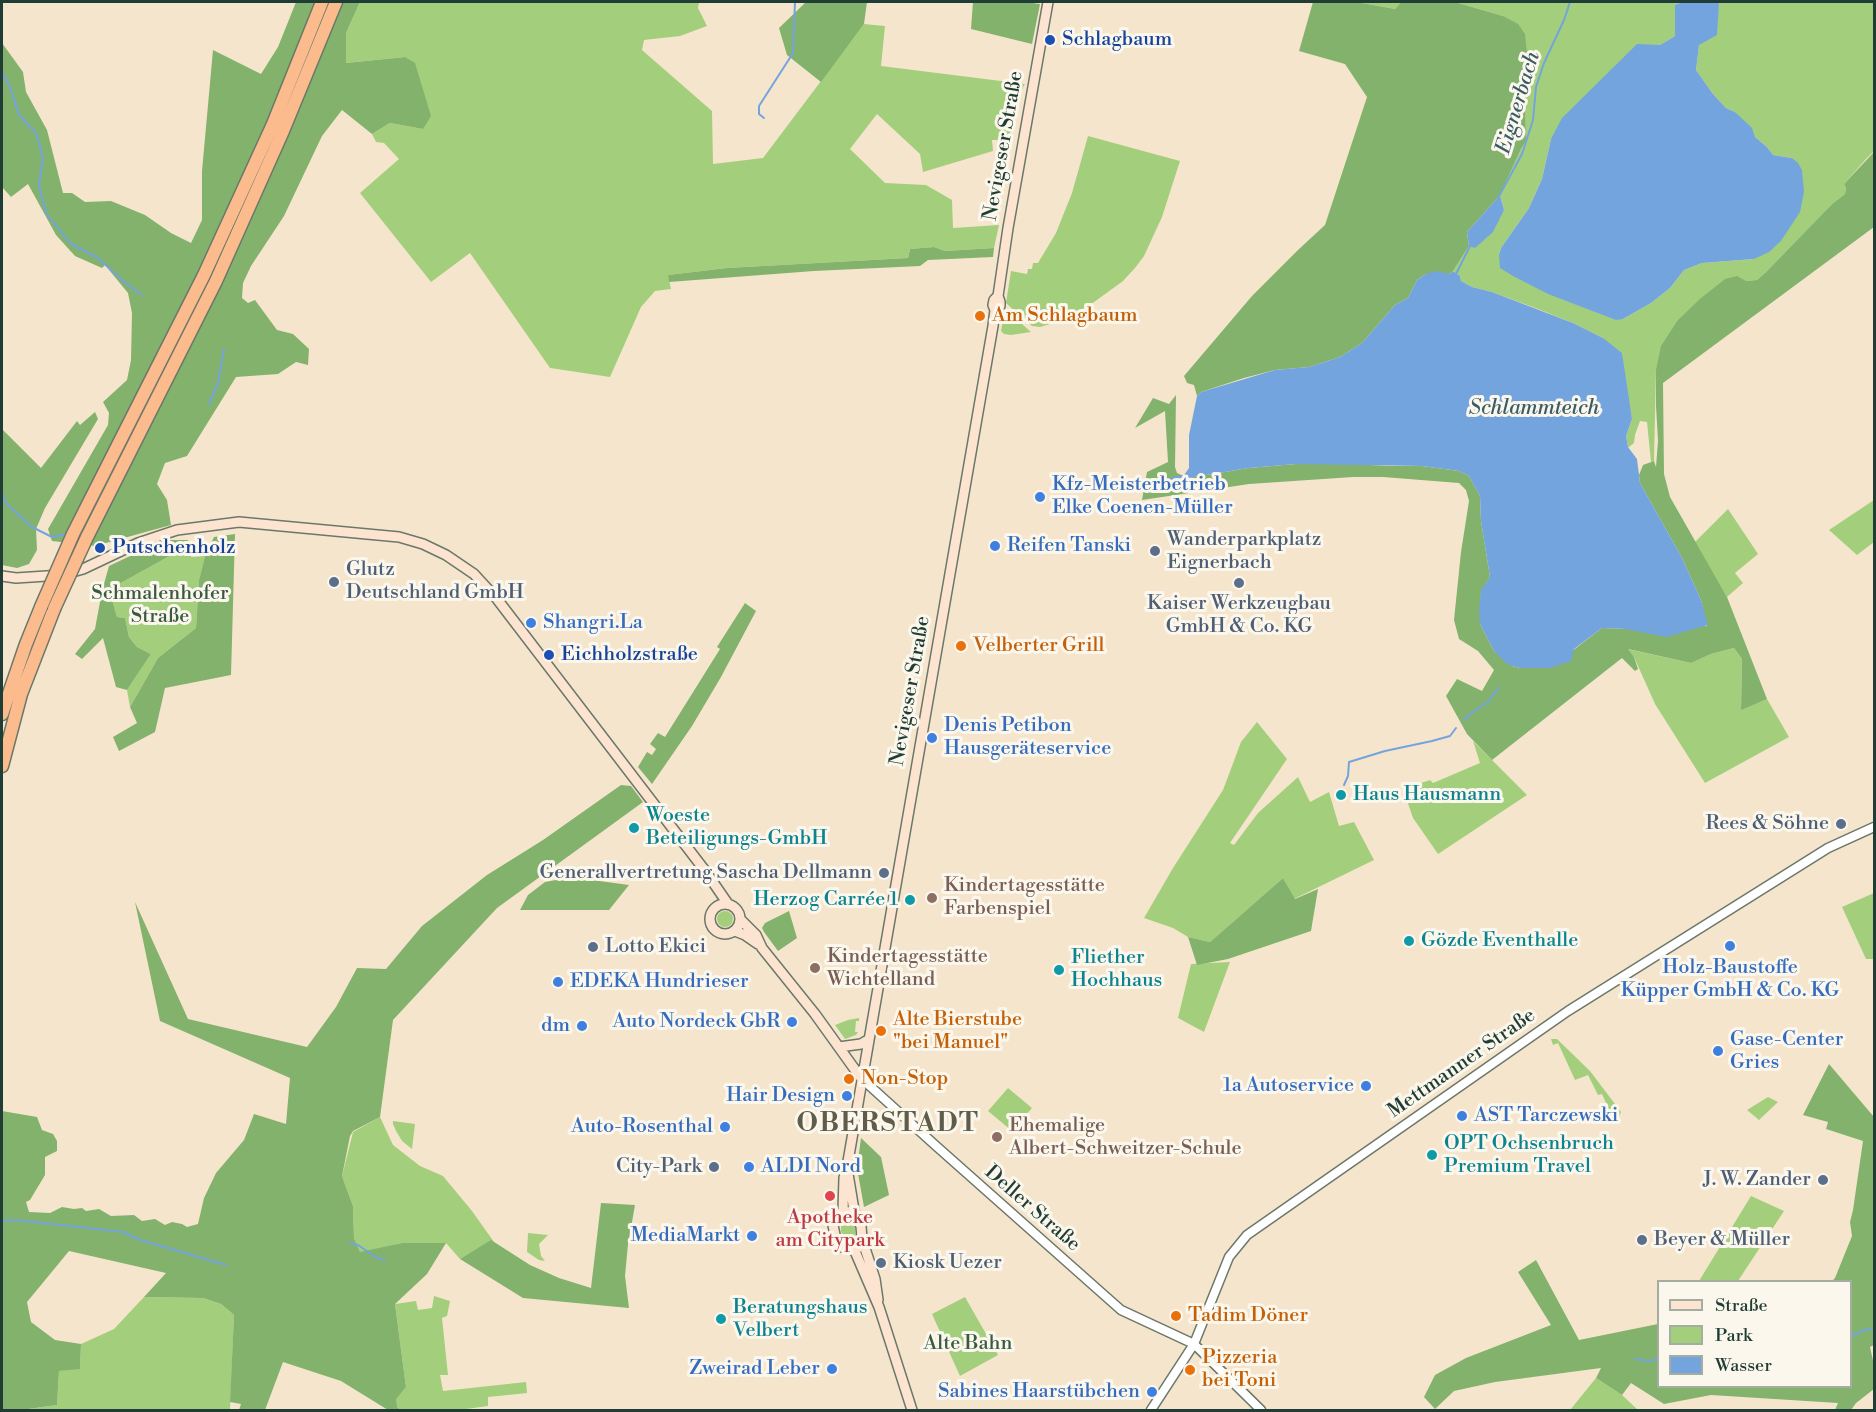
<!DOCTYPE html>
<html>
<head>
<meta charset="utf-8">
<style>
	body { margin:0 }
	#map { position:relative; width:1876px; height:1412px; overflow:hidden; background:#f6e5cd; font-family:"Libre Bodoni",serif }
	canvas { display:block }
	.frame { position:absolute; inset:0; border:3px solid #1f3d34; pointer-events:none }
	.legend { position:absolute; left:1657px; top:1280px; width:195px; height:108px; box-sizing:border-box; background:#fbf7ec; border:2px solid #a3ada2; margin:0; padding:8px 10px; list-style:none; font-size:18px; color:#1f3d34 }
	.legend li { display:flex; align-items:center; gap:12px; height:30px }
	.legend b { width:30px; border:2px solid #a3ada2 }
</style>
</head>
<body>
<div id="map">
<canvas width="1876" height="1412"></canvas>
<div class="frame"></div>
<ul class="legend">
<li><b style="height:8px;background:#fde4d1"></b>Straße</li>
<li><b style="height:16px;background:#a3cf7c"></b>Park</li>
<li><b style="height:16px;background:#74a4de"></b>Wasser</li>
</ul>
</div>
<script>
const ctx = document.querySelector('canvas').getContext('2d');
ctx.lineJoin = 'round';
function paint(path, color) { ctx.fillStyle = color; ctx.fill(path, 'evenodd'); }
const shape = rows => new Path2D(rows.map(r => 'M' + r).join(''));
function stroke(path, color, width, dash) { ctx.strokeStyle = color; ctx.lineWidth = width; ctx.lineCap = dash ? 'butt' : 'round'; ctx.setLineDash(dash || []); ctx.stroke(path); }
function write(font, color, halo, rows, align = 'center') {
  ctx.font = font + ' "Libre Bodoni",serif'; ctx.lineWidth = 6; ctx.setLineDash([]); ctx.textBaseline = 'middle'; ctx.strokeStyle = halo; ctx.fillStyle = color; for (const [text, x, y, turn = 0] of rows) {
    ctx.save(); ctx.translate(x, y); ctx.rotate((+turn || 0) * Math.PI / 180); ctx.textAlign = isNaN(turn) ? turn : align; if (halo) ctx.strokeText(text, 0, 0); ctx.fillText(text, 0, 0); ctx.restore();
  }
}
paint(shape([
	[360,2,699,2,698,8,707,26,680,36,644,40,642,50,712,111,713,164,763,158,864,24,885,26,881,66,1025,84,1015,101,1009,140,992,140,993,151,923,172,920,154,877,114,850,149,885,183,926,185,952,200,953,228,999,225,994,248,945,251,934,247,910,249,908,258,727,268,668,275,671,289,655,291,641,307,610,377,550,368,470,253,431,282,360,193,399,159,384,143,376,142,372,134,390,123,423,129,405,57,346,63,346,33],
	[1362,2,1401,2,1395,9,1362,3],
	[1455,2,1682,2,1675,5,1675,36,1660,45,1551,139,1542,179,1529,208,1501,248,1499,255,1623,319,1651,303,1670,288,1684,270,1702,263,1754,259,1792,158,1773,155,1767,147,1755,137,1735,112,1726,108,1713,94,1696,70,1699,45,1718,9,1719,2,1874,2,1874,151,1866,159,1844,184,1846,188,1845,194,1832,204,1766,272,1757,280,1746,281,1656,370,1654,461,1651,462,1647,422,1640,421,1635,435,1634,443,1629,447,1628,447,1626,436,1632,419,1629,404,1603,338,1573,323,1538,309,1492,292,1472,287,1461,281,1460,276,1453,271,1469,246,1475,247,1504,210,1500,195,1521,149,1526,141,1525,92,1527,54,1503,16],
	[1088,136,1180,161,1179,164,1162,217,1144,256,1135,268,1123,281,1090,305,1060,321,1040,327,1032,326,1025,320,1024,314,1020,316,1006,303,1011,271,1027,274,1028,269,1032,269,1033,263,1038,263,1056,233,1072,193],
	[1005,309,1031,332,1011,335,1004,334,1001,331],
	[1874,500,1874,542,1857,555,1829,530],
	[1728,509,1758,554,1735,573,1743,583,1727,597,1695,542],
	[175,553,191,557,205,556,199,580,196,628,158,658,130,707,127,690,151,654,137,647,129,637,125,618,117,617,111,596,119,584],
	[1734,648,1742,659,1741,709,1767,699,1789,737,1705,783,1655,704,1634,657,1627,649,1691,663,1711,654],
	[1257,722,1287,759,1230,843,1234,845,1258,813,1298,777,1310,802,1329,792,1339,826,1354,822,1374,860,1294,899,1283,878,1210,942,1188,937,1173,928,1144,918,1173,868,1223,790,1241,742],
	[1473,741,1527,795,1438,854,1413,818,1403,789,1430,780,1433,783,1480,763],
	[1874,893,1874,959,1866,959,1842,907],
	'717 919a8 8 0 1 1 16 0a8 8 0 1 1-16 0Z',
	[1230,962,1204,1032,1178,1018,1191,964],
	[859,1018,859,1021,856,1021,855,1032,858,1032,856,1035,845,1039,835,1025,848,1020],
	[1551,1039,1557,1039,1590,1071,1621,1112,1619,1117,1616,1119,1611,1114,1602,1094,1598,1095,1588,1075,1575,1080,1558,1043,1553,1045],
	[1008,1088,1032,1108,1012,1131,988,1111],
	[1768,1097,1778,1102,1759,1120,1747,1110],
	[380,1117,393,1145,420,1166,443,1176,472,1211,494,1242,491,1241,460,1259,446,1243,402,1243,360,1253,354,1238,353,1206,342,1176,353,1132],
	[393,1121,415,1124,412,1149,402,1141,396,1131,393,1124],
	[1751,1196,1784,1211,1738,1281,1699,1281],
	[847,1219,853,1223,855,1229,855,1237,850,1241,844,1239,841,1231,841,1224],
	[528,1233,548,1235,539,1244,541,1256,545,1261,539,1260,527,1252],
	[434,1296,450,1301,447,1316,442,1318,448,1375,440,1375,443,1391,526,1382,527,1393,488,1397,488,1406,459,1410,401,1410,397,1407,395,1399,406,1387,395,1304,416,1301,418,1310,432,1308],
	[144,1297,203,1298,221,1304,234,1315,230,1410,21,1410,57,1405,59,1371,80,1368,81,1344,114,1329],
	[965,1297,998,1355,960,1376,932,1314],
	[1596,1378,1622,1395,1638,1410,1570,1410]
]), '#a3cf7c');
paint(shape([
	[296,2,360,2,346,33,346,63,405,57,415,63,431,116,423,129,390,123,372,134,342,110,322,136,284,216,251,266,243,283,242,298,248,303,255,300,277,330,293,334,309,349,308,365,296,362,278,374,236,377,187,456,165,463,157,484,167,500,171,525,95,546,52,541,48,529,108,425,109,413,103,402,127,380,131,360,132,313,128,293,105,265,102,268,75,256,56,235,28,184,11,197,2,187,2,43,23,72,26,92,47,130,63,193,72,193,85,202,111,201,145,215,171,233,191,243,202,220,202,171,213,50,261,74,278,47],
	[806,2,867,2,864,24,821,82,787,55,779,28],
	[973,2,1025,2,1040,4,1032,44,971,29],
	[1313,2,1362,2,1362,3,1395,9,1401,2,1455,2,1503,16,1518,24,1525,34,1527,54,1525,92,1526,141,1521,149,1500,195,1467,232,1469,246,1453,271,1449,274,1426,274,1417,280,1408,298,1395,305,1362,343,1340,357,1309,367,1275,370,1244,378,1201,392,1197,396,1194,385,1187,383,1184,376,1252,296,1298,250,1325,225,1367,97,1345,64,1299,51],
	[1874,152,1874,227,1663,383,1664,474,1670,497,1727,597,1767,699,1741,710,1742,659,1734,648,1711,654,1691,663,1628,649,1634,657,1638,669,1635,671,1622,658,1492,760,1467,734,1446,696,1457,679,1482,691,1494,670,1478,651,1459,639,1454,620,1461,552,1469,501,1466,490,1459,483,1383,477,1353,477,1249,484,1142,500,1147,472,1168,462,1165,411,1135,428,1153,398,1169,404,1176,395,1175,467,1177,473,1188,478,1249,468,1296,464,1330,463,1390,466,1422,466,1459,471,1469,476,1480,496,1481,521,1490,577,1481,591,1480,624,1494,651,1512,666,1520,668,1550,668,1602,628,1626,629,1707,626,1701,600,1682,558,1640,483,1639,475,1643,465,1654,461,1656,467,1658,441,1656,406,1656,370,1661,346,1678,320,1700,299,1725,279,1737,276,1746,281,1757,280,1766,272,1832,204,1845,194,1846,188,1844,184],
	[934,247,945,251,994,248,993,257,928,260,920,266,814,271,669,282,668,275,727,268,908,258,910,249],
	[95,412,98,419,45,508,36,529,37,550,29,564,17,568,2,565,2,429,41,468,77,421,80,425],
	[235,534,231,675,165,688,155,732,119,751,113,737,137,723,130,707,158,658,196,628,199,580,205,556,214,537],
	[164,540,188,540,191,557,175,553,119,584,111,596,117,617,125,618,129,637,137,647,151,654,127,690,116,687,103,638,82,659,75,654,95,629,102,591,109,566],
	[745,603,756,611,721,677,692,726,652,784,638,767,647,752,652,755,656,749,650,744,658,733,665,737,720,649,717,647],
	[621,785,631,786,643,802,497,908,393,1020,380,1117,353,1131,350,1136,342,1176,353,1206,354,1238,360,1252,402,1243,446,1243,427,1274,395,1304,406,1387,396,1399,397,1407,401,1410,388,1410,341,1381,283,1362,265,1410,239,1410,241,1404,230,1402,234,1315,221,1304,203,1298,144,1297,166,1273,69,1251,27,1302,31,1322,55,1340,81,1344,80,1369,59,1371,57,1405,21,1410,2,1410,2,1111,37,1117,42,1130,53,1134,57,1141,57,1151,45,1157,45,1175,30,1200,26,1202,29,1212,50,1213,62,1207,74,1209,82,1208,86,1211,99,1209,111,1216,134,1215,142,1221,155,1219,165,1225,172,1222,182,1224,187,1227,198,1224,204,1198,216,1173,244,1140,254,1114,286,1124,290,1078,160,1021,135,902,188,1019,307,1047,336,1007,357,968,386,969,422,926,487,875,543,840],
	[567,878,592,880,629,885,609,910,520,910,528,895,545,882],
	[1283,878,1295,899,1318,889,1311,931,1228,959,1197,965,1188,937,1210,942],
	[789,911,797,938,778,951,764,932,762,928,765,923],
	[1829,1064,1874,1117,1874,1345,1870,1347,1874,1365,1874,1389,1856,1403,1851,1410,1835,1410,1838,1403,1711,1395,1664,1404,1631,1383,1622,1395,1596,1378,1601,1368,1495,1382,1454,1391,1435,1409,1424,1397,1435,1375,1466,1358,1551,1325,1518,1272,1536,1260,1579,1340,1658,1324,1658,1386,1850,1386,1850,1282,1832,1281,1835,1278,1852,1236,1850,1222,1853,1210,1863,1141,1826,1129,1828,1122,1803,1115],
	[861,1138,881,1157,889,1195,864,1207,857,1168],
	[601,1203,635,1205,628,1244,625,1276,629,1308,523,1298,460,1259,491,1240,530,1265,559,1278,591,1288]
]), '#82b26c');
paint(shape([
	[1682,2,1719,2,1717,35,1699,45,1696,70,1713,94,1726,108,1735,112,1752,128,1755,137,1767,147,1773,155,1792,158,1798,163,1802,170,1804,192,1800,212,1781,241,1769,252,1754,259,1702,263,1684,270,1670,288,1651,303,1623,319,1616,320,1548,294,1513,276,1500,268,1499,255,1501,248,1529,208,1542,179,1551,139,1562,118,1637,44,1660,45,1675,36,1675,5],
	[1500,195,1504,210,1493,232,1475,248,1469,246,1467,232],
	[1436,271,1449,274,1453,271,1460,276,1461,281,1472,287,1492,292,1573,323,1603,338,1622,353,1632,419,1626,436,1628,447,1637,459,1640,483,1682,558,1701,600,1708,625,1666,637,1626,629,1602,628,1574,649,1571,661,1550,668,1520,668,1512,666,1506,663,1494,651,1480,624,1479,612,1481,590,1490,577,1481,521,1480,496,1469,476,1459,471,1422,466,1296,464,1249,468,1188,478,1165,485,1159,484,1160,482,1173,477,1184,475,1189,468,1189,435,1197,396,1201,392,1275,370,1309,367,1340,357,1362,343,1395,305,1408,298,1417,280,1426,274]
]), '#74a4de');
stroke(shape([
	[2,72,10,87,19,115,36,133,43,158,39,186,46,213,70,243,98,258,122,280,142,295],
	[764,118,759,114,759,106,793,53,795,2],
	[1498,198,1522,154,1533,120,1536,87,1544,63,1564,20,1570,2],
	[1456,274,1471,244],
	[209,404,218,383,224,349],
	[2,493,6,503,32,527,52,537,67,534],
	[1464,720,1470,714,1488,702,1499,687],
	[1344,785,1348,776,1349,762,1385,751,1432,741,1450,736,1456,728],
	[2,1221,15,1220,124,1232,137,1239,226,1265],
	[350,1243,358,1245,377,1258,385,1260],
	[1850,1337,1864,1330,1874,1328],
	[1635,1359,1649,1361,1658,1359]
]), '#74a4de', 2);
const tertiary = shape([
	[861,1078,935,1145,1121,1310,1194,1344,1261,1410],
	[1151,1410,1194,1344,1229,1257,1247,1235,1568,1011,1828,848,1874,827]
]);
const secondary = shape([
	[995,310,1000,306,1000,302,998,296,1008,228,1048,2],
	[2,576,16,578,62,575,83,569,138,543,177,530,239,522,399,537,423,544,446,555,474,574,497,599,706,872,728,904],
	'710 919a15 15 0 1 1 30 0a15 15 0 1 1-30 0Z',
	[740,919,756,935,762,948,815,1014,861,1078],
	[735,931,745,935,758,944],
	[839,1047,861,1044,868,1040],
	[847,1168,855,1216],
	[843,1211,844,1178,847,1167,993,326,995,310,993,305,994,300,998,296],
	[843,1211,849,1212,855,1216,861,1226,862,1239,858,1248,847,1249,842,1247,836,1240,833,1225,838,1215,843,1211],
	[862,1239,875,1279,878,1300],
	[854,1249,879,1307,912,1410]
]);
const motorway = shape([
	[73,534,204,275,273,124,322,2],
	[87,537,216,281,283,131,336,2],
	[2,714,26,644,41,607],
	[2,766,21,694,54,609]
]);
stroke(tertiary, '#6a786a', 11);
stroke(secondary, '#6a786a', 12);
stroke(motorway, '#6a786a', 15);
stroke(tertiary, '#fff', 8);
stroke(secondary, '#fde4d1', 9);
stroke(motorway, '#fbbb8c', 12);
const motorwayBridge = shape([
	[41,607,73,534],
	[54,609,87,537]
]);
stroke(motorwayBridge, '#6a786a', 15, []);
stroke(motorwayBridge, '#fbbb8c', 12);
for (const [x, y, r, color] of [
	[1050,40,6,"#1a4fb4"],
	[980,316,6,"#e8710a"],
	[1040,497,6,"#3f7fe0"],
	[995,546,6,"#3f7fe0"],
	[100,548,6,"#1a4fb4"],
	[1155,551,6,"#5c6f8a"],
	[334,582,6,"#5c6f8a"],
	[1239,583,6,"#5c6f8a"],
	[531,623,6,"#3f7fe0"],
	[961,646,6,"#e8710a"],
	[549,655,6,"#1a4fb4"],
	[932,738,6,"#3f7fe0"],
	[1341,795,6,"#0f9aa8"],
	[1841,824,6,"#5c6f8a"],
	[634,828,6,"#0f9aa8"],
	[884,873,6,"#5c6f8a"],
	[932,898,6,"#8d6e63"],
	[910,900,6,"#0f9aa8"],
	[1409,941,6,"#0f9aa8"],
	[1730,946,6,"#3f7fe0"],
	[593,947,6,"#5c6f8a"],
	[815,968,6,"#8d6e63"],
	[1059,970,6,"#0f9aa8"],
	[558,982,6,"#3f7fe0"],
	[792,1022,6,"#3f7fe0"],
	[582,1026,6,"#3f7fe0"],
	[881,1031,6,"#e8710a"],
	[1718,1051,6,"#3f7fe0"],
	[849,1079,6,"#e8710a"],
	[1366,1086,6,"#3f7fe0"],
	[847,1096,6,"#3f7fe0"],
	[1462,1116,6,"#3f7fe0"],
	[725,1127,6,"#3f7fe0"],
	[997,1137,6,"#8d6e63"],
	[1432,1155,6,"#0f9aa8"],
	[714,1167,6,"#5c6f8a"],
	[749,1167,6,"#3f7fe0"],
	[1823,1180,6,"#5c6f8a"],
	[830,1196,6,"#e0444e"],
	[752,1236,6,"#3f7fe0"],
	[1642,1240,6,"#5c6f8a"],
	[881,1263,6,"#5c6f8a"],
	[1176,1316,6,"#e8710a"],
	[721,1319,6,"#0f9aa8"],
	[832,1369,6,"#3f7fe0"],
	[1190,1370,6,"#e8710a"],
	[1152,1392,6,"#3f7fe0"]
]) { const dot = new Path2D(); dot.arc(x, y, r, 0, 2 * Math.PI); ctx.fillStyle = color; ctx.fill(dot); stroke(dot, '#fbf7ec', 2); }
write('20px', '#164399', '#fbf7ec', [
	["Schlagbaum",1062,40],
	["Putschenholz",112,548],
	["Eichholzstraße",561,655]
], 'left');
write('20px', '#1f3d34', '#fbf7ec', [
	["Nevigeser Straße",1004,146,-80],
	["Nevigeser Straße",911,691,-80],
	["Mettmanner Straße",1462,1064,-35],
	["Deller Straße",1032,1209,41]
]);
write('20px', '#c56008', '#fbf7ec', [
	["Am Schlagbaum",992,316],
	["Velberter Grill",973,646],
	["Alte Bierstube",893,1020],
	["\"bei Manuel\"",893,1043],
	["Non-Stop",861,1079],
	["Tadim Döner",1188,1316],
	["Pizzeria",1202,1358],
	["bei Toni",1202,1381]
], 'left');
write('20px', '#366cbe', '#fbf7ec', [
	["Kfz-Meisterbetrieb",1052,485],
	["Elke Coenen-Müller",1052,508],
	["Reifen Tanski",1007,546],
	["Shangri.La",543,623],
	["Denis Petibon",944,726],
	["Hausgeräteservice",944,749],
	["Holz-Baustoffe",1730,968,"center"],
	["Küpper GmbH & Co. KG",1730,991,"center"],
	["EDEKA Hundrieser",570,982],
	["Auto Nordeck GbR",780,1022,"right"],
	["dm",570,1026,"right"],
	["Gase-Center",1730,1040],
	["Gries",1730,1063],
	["1a Autoservice",1354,1086,"right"],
	["Hair Design",835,1096,"right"],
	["AST Tarczewski",1474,1116],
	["Auto-Rosenthal",713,1127,"right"],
	["ALDI Nord",761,1167],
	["MediaMarkt",740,1236,"right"],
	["Zweirad Leber",820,1369,"right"],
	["Sabines Haarstübchen",1140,1392,"right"]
], 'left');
write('20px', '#4e5e75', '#fbf7ec', [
	["Wanderparkplatz",1167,540],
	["Eignerbach",1167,563],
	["Glutz",346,570],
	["Deutschland GmbH",346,593],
	["Kaiser Werkzeugbau",1239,604,"center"],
	["GmbH & Co. KG",1239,627,"center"],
	["Rees & Söhne",1829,824,"right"],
	["Generallvertretung Sascha Dellmann",872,873,"right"],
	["Lotto Ekici",605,947],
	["City-Park",702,1167,"right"],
	["J. W. Zander",1811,1180,"right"],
	["Beyer & Müller",1654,1240],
	["Kiosk Uezer",893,1263]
], 'left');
write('20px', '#395a42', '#fbf7ec', [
	["Schmalenhofer",160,594],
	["Straße",160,617],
	["Alte Bahn",968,1344]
]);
write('20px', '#0d838f', '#fbf7ec', [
	["Haus Hausmann",1353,795],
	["Woeste",646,816],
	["Beteiligungs-GmbH",646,839],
	["Herzog Carrée 1",898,900,"right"],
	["Gözde Eventhalle",1421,941],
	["Fliether",1071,958],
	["Hochhaus",1071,981],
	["OPT Ochsenbruch",1444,1144],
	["Premium Travel",1444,1167],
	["Beratungshaus",733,1308],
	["Velbert",733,1331]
], 'left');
write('20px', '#785e54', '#fbf7ec', [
	["Kindertagesstätte",944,886],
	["Farbenspiel",944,909],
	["Kindertagesstätte",827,957],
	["Wichtelland",827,980],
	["Ehemalige",1009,1126],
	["Albert-Schweitzer-Schule",1009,1149]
], 'left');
write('20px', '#be3a42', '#fbf7ec', [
	["Apotheke",830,1218],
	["am Citypark",830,1241]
]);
write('italic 21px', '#395c67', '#fbf7ec', [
	["Eignerbach",1519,103,-73],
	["Schlammteich",1534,409]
]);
ctx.letterSpacing = '1.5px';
write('bold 26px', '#5f5c48', '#fbf7ec', [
	["OBERSTADT",888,1125]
]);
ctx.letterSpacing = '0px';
</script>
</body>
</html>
